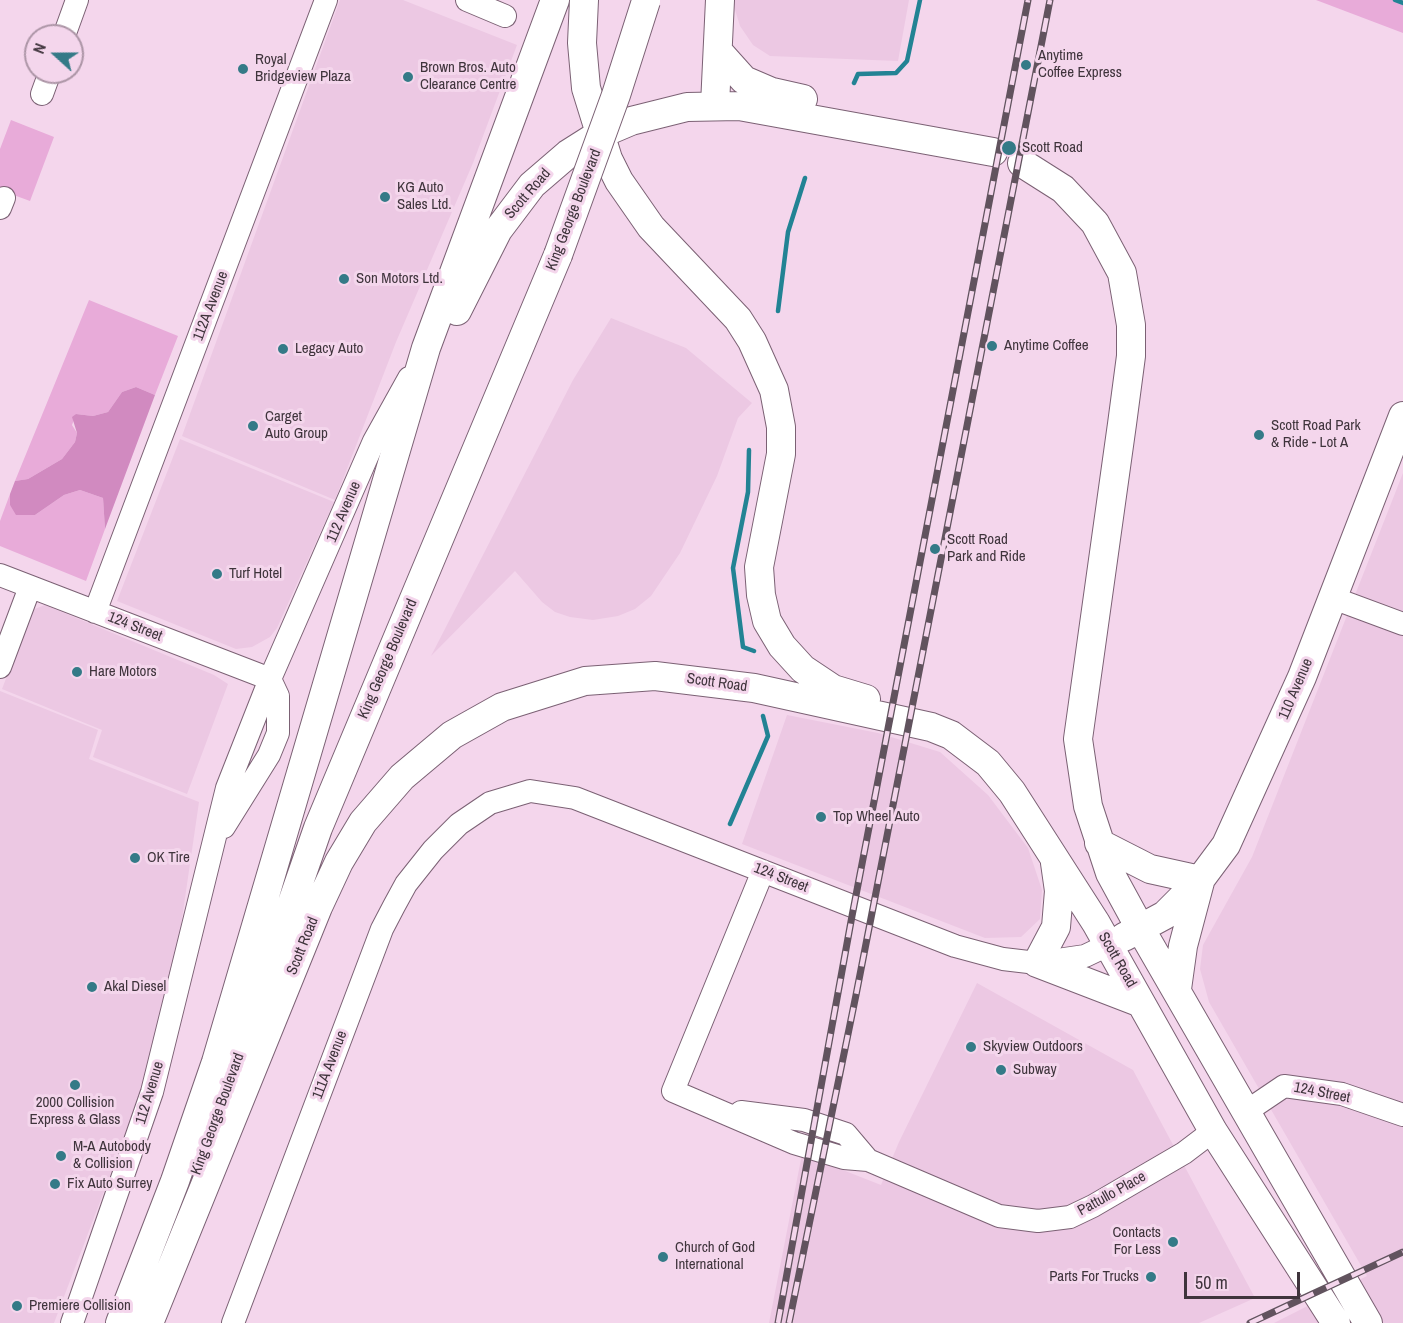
<!DOCTYPE html>
<html>
<head>
<meta charset="utf-8">
<style>
	body { margin:0 }
	#map { position:relative; width:1403px; height:1323px; overflow:hidden; background:#f4d6ec; font-family:"Archivo Narrow",sans-serif }
	canvas { display:block }
	.north { position:absolute; left:24px; top:24px; width:60px; height:60px; box-sizing:border-box; background:#f4d6ec; border:2px solid #ac95a6; border-radius:50%; rotate:291deg; font-size:16px; font-weight:700; line-height:24px; text-align:center; color:#3f343c }
	.north::after { content:''; display:block; margin:auto; width:21px; height:27px; background:#347a87; clip-path:polygon(50% 0,100% 100%,50% 72%,0 100%) }
	.scale { position:absolute; left:1184px; top:1272px; width:116px; height:27px; box-sizing:border-box; border:3px solid #3f343c; border-top:0; padding-left:8px; font-size:18px; line-height:21px; white-space:nowrap; color:#3f343c; -webkit-text-stroke:4px #f4d6ec; paint-order:stroke }
</style>
</head>
<body>
<div id="map">
<canvas width="1403" height="1323"></canvas>
<div class="north">N</div>
<div class="scale">50 m</div>
</div>
<script>
const ctx = document.querySelector('canvas').getContext('2d');
ctx.lineJoin = 'round';
function paint(path, color) { ctx.fillStyle = color; ctx.fill(path, 'evenodd'); }
const shape = rows => new Path2D(rows.map(r => 'M' + r).join(''));
function stroke(path, color, width, dash) { ctx.strokeStyle = color; ctx.lineWidth = width; ctx.lineCap = dash ? 'butt' : 'round'; ctx.setLineDash(dash || []); ctx.stroke(path); }
function write(font, color, halo, rows, align = 'center') {
  ctx.font = font + ' "Archivo Narrow",sans-serif'; ctx.lineWidth = 6; ctx.setLineDash([]); ctx.textBaseline = 'middle'; ctx.strokeStyle = halo; ctx.fillStyle = color; for (const [text, x, y, turn = 0] of rows) {
    ctx.save(); ctx.translate(x, y); ctx.rotate((+turn || 0) * Math.PI / 180); ctx.textAlign = isNaN(turn) ? turn : align; if (halo) ctx.strokeText(text, 0, 0); ctx.fillText(text, 0, 0); ctx.restore();
  }
}
paint(shape([
	[340,0,403,0,517,45,473,163,396,342,335,500,182,436],
	[732,0,909,0,898,61,770,56,753,45,740,26],
	[611,318,686,348,752,403,738,418,717,476,680,553,651,596,635,609,618,616,593,620,570,617,555,612,542,602,515,571,431,656,573,380],
	[180,439,334,502,277,628,270,637,252,647,236,649,117,601],
	[1403,473,1403,1323,1274,1323,1367,1276,1209,1002,1200,969,1203,945,1252,857],
	[45,605,214,675,228,684,187,794,93,757,102,730,2,689,32,610],
	[0,691,98,730,89,759,199,802,166,1028,54,1323,0,1323],
	[787,715,878,733,940,752,988,795,1028,848,1042,890,1040,919,1021,937,985,938,742,844],
	[977,983,1133,1070,1255,1298,1199,1323,769,1323,802,1154,881,1185,899,1142]
]), '#ecc8e3');
paint(shape([
	[1316,0,1403,0,1403,33],
	[11,120,54,137,30,201,0,190,0,149],
	[89,300,178,336,155,395,136,387,122,392,108,412,93,416,76,414,72,425,77,433,75,442,62,459,28,479,15,481],
	[80,490,103,498,105,529,86,581,0,546,0,521,10,494,10,505,35,515,64,495]
]), '#e8abd9');
paint(shape([
	[136,387,155,395,105,529,103,498,80,490,64,495,35,515,16,515,10,505,10,494,15,481,28,479,62,459,75,442,77,433,72,417,76,414,93,416,108,412,122,392]
]), '#d18ac0');
stroke(shape([
	[1395,0,1403,3],
	[854,83,858,74,896,73,907,61,920,0],
	[778,311,788,232,805,178],
	[749,450,748,492,733,568,743,647,754,651],
	[730,824,768,736,763,716]
]), '#228394', 4.5);
const minor = shape([
	[467,0,505,16],
	[64,36,77,0],
	[42,94,50,72],
	[0,208,4,198],
	[0,575,270,679],
	[1333,598,1403,624],
	[95,612,326,0],
	[0,667,30,587],
	[224,827,269,755,278,733,278,696,270,679],
	[763,871,673,1091,794,1143,844,1158,868,1160,999,1216,1038,1221,1070,1217,1093,1206,1184,1153,1213,1131],
	[1247,1111,1284,1086,1342,1094,1403,1115],
	[741,1112,804,1120,846,1134,868,1160],
	[72,1323,152,1092,227,788,270,679,374,441,409,378],
	[233,1323,382,929,394,906,406,884,433,850,459,824,490,803,530,791,575,798,955,946,1003,959,1037,963,1085,956,1108,945]
]);
const major = shape([
	[584,0,582,43,586,88,608,159,619,181,651,227,738,319,752,341,774,390,781,427,781,454,759,567,761,595,767,621,782,646,803,669,833,689,866,699],
	[718,51,744,80,772,92,803,99],
	[715,105,720,0],
	[1022,163,1063,189,1095,223,1122,273,1131,325,1131,356,1122,424,1078,739,1088,806,1110,873,1140,928,1368,1323],
	[457,311,498,230,532,185,568,154,598,135,631,121,687,107,739,106,993,152],
	[1099,843,1150,869,1200,880],
	[1055,863,1059,891,1056,927,1037,963,1141,1003],
	[1124,937,1165,915,1200,880,1226,845,1302,677,1403,416],
	[1177,989,1183,946,1200,882],
	[237,1061,318,828,558,255],
	[120,1323,175,1181,216,1062,426,348,555,0],
	[149,1323,318,907,339,862,363,822,402,777,452,735,502,707,585,681,655,676,754,688,931,727,951,735,988,763,1012,792,1096,923,1213,1131,1336,1323]
]);
stroke(minor, '#7b6174', 24);
stroke(major, '#7b6174', 30);
stroke(minor, '#fff', 22);
stroke(major, '#fff', 28);
const rail = shape([
	[778,1323,852,916,1028,0],
	[789,1323,856,995,1050,0],
	[1250,1323,1403,1252]
]);
stroke(rail, '#61535e', 7);
stroke(rail, '#f4d6ec', 4.5, [14]);
const majorBridge = shape([
	[558,255,616,95,646,1]
]);
stroke(majorBridge, '#7b6174', 30, []);
stroke(majorBridge, '#fff', 28);
for (const [x, y, r, color] of [
	[1026,65,6,"#347a87"],
	[243,69,6,"#347a87"],
	[408,77,6,"#347a87"],
	[1009,148,8,"#347a87"],
	[385,197,6,"#347a87"],
	[344,279,6,"#347a87"],
	[992,346,6,"#347a87"],
	[283,349,6,"#347a87"],
	[253,426,6,"#347a87"],
	[1259,435,6,"#347a87"],
	[935,549,6,"#347a87"],
	[217,574,6,"#347a87"],
	[77,672,6,"#347a87"],
	[821,817,6,"#347a87"],
	[135,858,6,"#347a87"],
	[92,987,6,"#347a87"],
	[971,1047,6,"#347a87"],
	[1001,1070,6,"#347a87"],
	[75,1085,6,"#347a87"],
	[61,1156,6,"#347a87"],
	[55,1184,6,"#347a87"],
	[1173,1242,6,"#347a87"],
	[663,1257,6,"#347a87"],
	[1151,1277,6,"#347a87"],
	[17,1306,6,"#347a87"]
]) { const dot = new Path2D(); dot.arc(x, y, r, 0, 2 * Math.PI); ctx.fillStyle = color; ctx.fill(dot); stroke(dot, '#f4d6ec', 2); }
write('15px', '#3f343c', '#f4d6ec', [
	["Anytime",1038,56],
	["Coffee Express",1038,73],
	["Royal",255,60],
	["Bridgeview Plaza",255,77],
	["Brown Bros. Auto",420,68],
	["Clearance Centre",420,85],
	["Scott Road",1022,148],
	["KG Auto",397,188],
	["Sales Ltd.",397,205],
	["Son Motors Ltd.",356,279],
	["Anytime Coffee",1004,346],
	["Legacy Auto",295,349],
	["Carget",265,417],
	["Auto Group",265,434],
	["Scott Road Park",1271,426],
	["& Ride - Lot A",1271,443],
	["Scott Road",947,540],
	["Park and Ride",947,557],
	["Turf Hotel",229,574],
	["Hare Motors",89,672],
	["Top Wheel Auto",833,817],
	["OK Tire",147,858],
	["Akal Diesel",104,987],
	["Skyview Outdoors",983,1047],
	["Subway",1013,1070],
	["2000 Collision",75,1103,"center"],
	["Express & Glass",75,1120,"center"],
	["M-A Autobody",73,1147],
	["& Collision",73,1164],
	["Fix Auto Surrey",67,1184],
	["Contacts",1161,1233,"right"],
	["For Less",1161,1250,"right"],
	["Church of God",675,1248],
	["International",675,1265],
	["Parts For Trucks",1139,1277,"right"],
	["Premiere Collision",29,1306]
], 'left');
write('15px', '#3f343c', '#f4d6ec', [
	["Scott Road",528,194,-49],
	["King George Boulevard",574,210,-69],
	["112A Avenue",211,306,-69],
	["112 Avenue",344,512,-67],
	["124 Street",135,627,21],
	["King George Boulevard",388,659,-67],
	["Scott Road",717,683,8],
	["110 Avenue",1296,689,-67],
	["124 Street",781,878,21],
	["Scott Road",303,946,-68],
	["Scott Road",1117,960,60],
	["111A Avenue",330,1065,-69],
	["112 Avenue",150,1093,-73],
	["124 Street",1322,1093,11],
	["King George Boulevard",218,1114,-70],
	["Pattullo Place",1112,1194,-29]
]);
</script>
</body>
</html>
